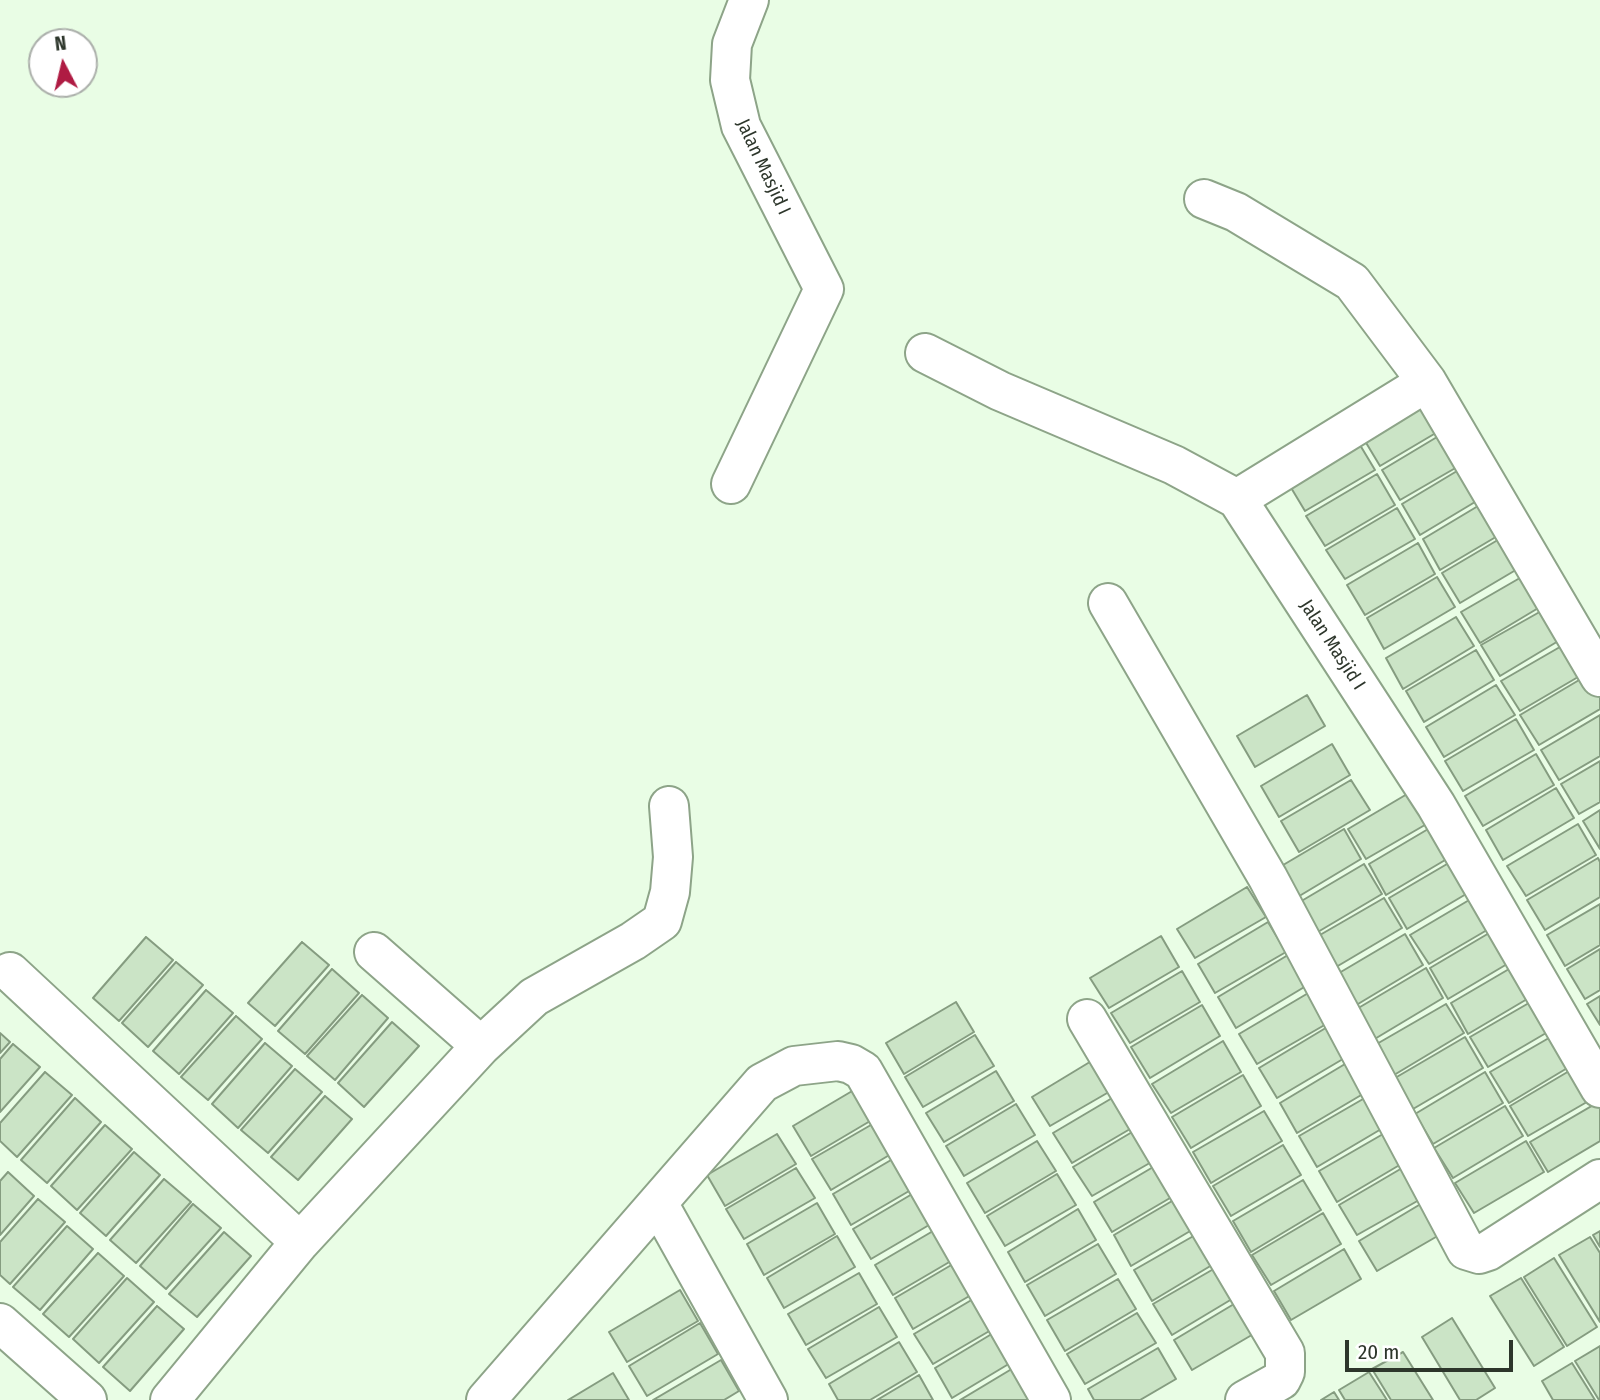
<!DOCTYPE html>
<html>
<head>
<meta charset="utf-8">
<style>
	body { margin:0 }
	#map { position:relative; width:1600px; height:1400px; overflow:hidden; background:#e9fde5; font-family:"Fira Sans Condensed",sans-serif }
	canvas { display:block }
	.north { position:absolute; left:28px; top:28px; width:70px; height:70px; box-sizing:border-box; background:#fff; border:2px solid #abafaa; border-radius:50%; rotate:353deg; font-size:19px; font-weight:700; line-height:28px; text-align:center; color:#2d362b }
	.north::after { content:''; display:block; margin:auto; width:24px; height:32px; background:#af1b43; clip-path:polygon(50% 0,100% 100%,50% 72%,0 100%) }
	.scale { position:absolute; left:1345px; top:1340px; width:168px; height:32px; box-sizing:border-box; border:4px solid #2d362b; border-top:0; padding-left:9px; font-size:21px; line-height:24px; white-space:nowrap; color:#2d362b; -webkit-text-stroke:5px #fff; paint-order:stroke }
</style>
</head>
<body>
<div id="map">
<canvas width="1600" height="1400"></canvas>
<div class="north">N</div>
<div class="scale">20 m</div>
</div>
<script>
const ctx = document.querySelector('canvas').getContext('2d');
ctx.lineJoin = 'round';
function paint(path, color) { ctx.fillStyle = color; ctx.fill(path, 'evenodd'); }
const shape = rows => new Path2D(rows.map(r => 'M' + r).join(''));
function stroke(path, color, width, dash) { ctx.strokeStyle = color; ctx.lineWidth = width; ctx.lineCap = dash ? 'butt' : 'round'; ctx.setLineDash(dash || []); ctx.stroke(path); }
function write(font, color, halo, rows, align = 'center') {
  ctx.font = font + ' "Fira Sans Condensed",sans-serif'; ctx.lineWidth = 5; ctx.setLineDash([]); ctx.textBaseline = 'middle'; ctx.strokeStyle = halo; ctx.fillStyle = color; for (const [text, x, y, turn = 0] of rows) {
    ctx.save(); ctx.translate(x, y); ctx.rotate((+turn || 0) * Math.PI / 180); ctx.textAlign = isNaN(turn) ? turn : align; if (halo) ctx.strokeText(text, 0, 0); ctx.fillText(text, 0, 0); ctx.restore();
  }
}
const building = shape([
	[1432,394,1451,424,1380,466,1362,436,1432,394],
	[1452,428,1471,459,1400,500,1382,470,1452,428],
	[1357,440,1375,470,1305,511,1287,481,1357,440],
	[1472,462,1490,493,1420,535,1402,504,1472,462],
	[1377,474,1395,505,1325,546,1306,516,1377,474],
	[1493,497,1511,528,1440,570,1423,539,1493,497],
	[1397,508,1415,539,1345,579,1326,550,1397,508],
	[1513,531,1531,561,1460,603,1442,573,1513,531],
	[1418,543,1435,574,1365,615,1347,585,1418,543],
	[1532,571,1550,601,1480,643,1461,612,1532,571],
	[1437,577,1455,607,1384,649,1367,618,1437,577],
	[1552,605,1570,634,1500,676,1481,645,1552,605],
	[1456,617,1474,646,1403,689,1386,658,1456,617],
	[1572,640,1590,670,1520,711,1501,681,1572,640],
	[1476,650,1494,680,1424,722,1406,691,1476,650],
	[1591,673,1600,688,1600,709,1539,745,1520,715,1591,673],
	[1496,685,1515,715,1444,757,1426,727,1496,685],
	[1307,695,1325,726,1255,767,1237,736,1307,695],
	[1600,715,1600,756,1559,780,1541,750,1600,715],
	[1516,719,1534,750,1463,791,1445,761,1516,719],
	[1332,744,1350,775,1279,817,1261,786,1332,744],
	[1536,754,1554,785,1483,826,1465,796,1536,754],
	[1600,761,1600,802,1579,814,1561,784,1600,761],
	[1351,780,1370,810,1299,852,1281,821,1351,780],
	[1419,787,1437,818,1366,859,1348,829,1419,787],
	[1556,788,1574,818,1503,860,1486,830,1556,788],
	[1600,810,1600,849,1583,821,1600,810],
	[1440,822,1457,853,1386,895,1369,864,1440,822],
	[1578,824,1596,855,1526,896,1507,866,1578,824],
	[1344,829,1361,859,1291,901,1273,871,1344,829],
	[1459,857,1478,887,1407,929,1389,898,1459,857],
	[1598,858,1600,862,1600,897,1545,930,1527,900,1598,858],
	[1364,864,1382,894,1311,936,1293,906,1364,864],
	[1247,887,1266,917,1195,958,1177,929,1247,887],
	[1481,893,1499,923,1429,964,1410,935,1481,893],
	[1384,898,1402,928,1331,970,1313,939,1384,898],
	[1600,904,1600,945,1565,966,1547,935,1600,904],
	[1268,922,1286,952,1215,993,1198,964,1268,922],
	[1501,926,1519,957,1448,999,1430,968,1501,926],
	[1405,934,1423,965,1353,1007,1334,976,1405,934],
	[1161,936,1179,967,1109,1008,1090,978,1161,936],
	[146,937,173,960,119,1021,93,998,146,937],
	[302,942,329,965,275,1026,248,1003,302,942],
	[1600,949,1600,990,1585,999,1567,969,1600,949],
	[1288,955,1306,986,1236,1028,1218,997,1288,955],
	[176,962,203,985,148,1047,122,1023,176,962],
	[1521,962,1539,992,1468,1034,1451,1003,1521,962],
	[1426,968,1443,998,1373,1040,1355,1010,1426,968],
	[332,969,359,993,305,1054,278,1031,332,969],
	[1182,971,1200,1002,1130,1043,1111,1013,1182,971],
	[206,990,233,1013,179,1074,153,1051,206,990],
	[1310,992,1328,1023,1257,1064,1239,1034,1310,992],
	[362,995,388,1018,335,1080,307,1056,362,995],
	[1541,996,1558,1026,1488,1067,1470,1037,1541,996],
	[1600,996,1600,1025,1587,1004,1600,996],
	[956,1002,974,1032,904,1074,886,1043,956,1002],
	[1446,1004,1464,1033,1394,1075,1375,1045,1446,1004],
	[1202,1005,1220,1036,1150,1078,1131,1047,1202,1005],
	[236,1016,262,1039,208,1100,181,1077,236,1016],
	[392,1022,419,1046,364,1107,338,1083,392,1022],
	[1329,1026,1348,1056,1277,1098,1259,1068,1329,1026],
	[1561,1031,1579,1061,1509,1103,1490,1072,1561,1031],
	[0,1033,10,1042,0,1053,0,1033],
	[975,1035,994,1066,923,1107,905,1077,975,1035],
	[1465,1037,1483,1068,1413,1109,1395,1078,1465,1037],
	[1223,1041,1241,1072,1171,1113,1152,1084,1223,1041],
	[265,1043,292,1066,238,1128,212,1104,265,1043],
	[13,1044,40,1067,0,1112,0,1059,13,1044],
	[1103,1054,1121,1085,1050,1126,1032,1097,1103,1054],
	[1350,1061,1368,1091,1297,1133,1280,1103,1350,1061],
	[1581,1064,1599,1095,1528,1136,1510,1106,1581,1064],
	[295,1069,322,1092,268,1153,241,1130,295,1069],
	[996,1071,1014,1101,944,1142,926,1113,996,1071],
	[45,1072,72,1095,17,1157,0,1141,0,1123,45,1072],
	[1485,1072,1503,1103,1433,1144,1415,1114,1485,1072],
	[1243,1075,1261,1106,1191,1148,1172,1117,1243,1075],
	[864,1084,882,1114,811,1156,793,1126,864,1084],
	[1124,1091,1142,1122,1072,1163,1053,1133,1124,1091],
	[1370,1095,1388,1125,1317,1167,1299,1136,1370,1095],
	[325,1096,352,1119,298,1180,271,1157,325,1096],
	[75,1098,101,1122,47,1183,21,1160,75,1098],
	[1600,1101,1600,1141,1548,1172,1530,1142,1600,1101],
	[1016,1104,1035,1135,964,1176,946,1146,1016,1104],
	[1505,1106,1523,1136,1453,1178,1434,1148,1505,1106],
	[1264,1111,1282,1141,1211,1183,1193,1152,1264,1111],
	[883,1118,901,1148,831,1190,812,1159,883,1118],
	[105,1125,132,1149,77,1210,51,1186,105,1125],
	[1144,1125,1162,1156,1092,1196,1073,1167,1144,1125],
	[1390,1130,1408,1160,1337,1202,1319,1171,1390,1130],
	[777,1134,796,1164,725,1206,707,1175,777,1134],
	[1037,1141,1056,1171,985,1213,967,1183,1037,1141],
	[1526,1141,1544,1172,1474,1213,1455,1183,1526,1141],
	[1283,1145,1301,1175,1231,1216,1213,1186,1283,1145],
	[134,1152,160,1175,106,1236,80,1213,134,1152],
	[903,1153,921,1184,851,1225,833,1194,903,1153],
	[1165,1160,1182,1191,1112,1232,1094,1202,1165,1160],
	[1409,1164,1428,1195,1357,1235,1339,1205,1409,1164],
	[796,1168,815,1198,744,1239,726,1209,796,1168],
	[8,1172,34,1196,0,1235,0,1181,8,1172],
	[1057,1174,1076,1205,1005,1246,987,1216,1057,1174],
	[164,1179,191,1202,136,1263,110,1240,164,1179],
	[1303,1180,1321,1210,1251,1252,1233,1221,1303,1180],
	[924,1187,941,1218,871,1259,853,1229,924,1187],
	[1184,1194,1202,1224,1131,1266,1114,1235,1184,1194],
	[38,1199,65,1222,10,1284,0,1275,0,1242,38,1199],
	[1429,1199,1448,1230,1377,1271,1359,1241,1429,1199],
	[817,1203,835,1234,764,1275,747,1244,817,1203],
	[193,1204,221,1228,166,1289,140,1266,193,1204],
	[1078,1209,1096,1240,1025,1282,1008,1252,1078,1209],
	[1323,1213,1341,1244,1271,1285,1252,1255,1323,1213],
	[945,1224,963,1254,893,1295,875,1265,945,1224],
	[67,1226,93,1249,40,1310,13,1287,67,1226],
	[1204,1230,1222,1259,1152,1301,1134,1270,1204,1230],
	[1600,1231,1600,1247,1593,1235,1600,1231],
	[224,1232,251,1256,197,1317,169,1294,224,1232],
	[837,1236,855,1267,784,1308,767,1278,837,1236],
	[1590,1237,1600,1253,1600,1322,1559,1255,1590,1237],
	[1098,1244,1116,1274,1045,1316,1027,1285,1098,1244],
	[1344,1249,1361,1279,1291,1320,1274,1291,1344,1249],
	[98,1253,124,1276,69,1337,43,1314,98,1253],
	[965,1257,983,1288,913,1329,895,1298,965,1257],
	[1554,1258,1597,1327,1567,1346,1524,1277,1554,1258],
	[1224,1263,1242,1293,1172,1335,1153,1304,1224,1263],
	[859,1273,877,1304,806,1345,788,1314,859,1273],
	[127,1278,154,1302,99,1363,73,1339,127,1278],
	[1521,1278,1564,1347,1534,1366,1490,1296,1521,1278],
	[1118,1279,1136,1309,1065,1351,1047,1320,1118,1279],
	[680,1290,698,1321,627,1362,609,1332,680,1290],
	[985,1292,1003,1323,933,1364,914,1334,985,1292],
	[1244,1298,1262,1329,1192,1370,1174,1340,1244,1298],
	[157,1306,184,1329,130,1391,103,1367,157,1306],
	[879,1307,897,1337,826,1378,808,1349,879,1307],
	[1137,1313,1156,1343,1085,1384,1067,1354,1137,1313],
	[1452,1318,1495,1388,1476,1400,1460,1400,1422,1337,1452,1318],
	[700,1323,718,1354,647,1396,629,1366,700,1323],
	[1005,1326,1022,1356,952,1398,935,1368,1005,1326],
	[899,1342,917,1372,870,1400,838,1400,829,1384,899,1342],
	[1600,1346,1600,1400,1599,1400,1575,1361,1600,1346],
	[1158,1348,1176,1379,1140,1400,1094,1400,1088,1389,1158,1348],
	[1403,1352,1433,1400,1391,1400,1372,1369,1403,1352],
	[721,1360,739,1391,724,1400,653,1400,721,1360],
	[1025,1361,1043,1391,1028,1400,960,1400,1025,1361],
	[1572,1363,1595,1400,1553,1400,1542,1381,1572,1363],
	[1369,1372,1387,1400,1345,1400,1339,1390,1369,1372],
	[613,1373,629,1400,568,1400,613,1373],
	[919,1375,933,1400,877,1400,919,1375],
	[1334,1392,1339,1400,1321,1400,1334,1392]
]);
paint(building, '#cbe4c6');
stroke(building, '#859c80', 2);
const street = shape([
	[1204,199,1236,212,1352,282,1427,382],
	[925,353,1000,391,1174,465,1237,499,1436,805,1600,1088],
	[731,484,824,289,741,126,730,80,732,44,749,0],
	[1237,499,1427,382,1600,677],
	[1108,603,1268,878,1466,1250,1479,1254,1488,1251,1600,1179],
	[374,952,481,1046],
	[10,972,300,1242],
	[1087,1019,1285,1353,1285,1372,1281,1380,1245,1400],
	[658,1203,768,1400],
	[0,1323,87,1400],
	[170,1400,300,1242,481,1046,534,997,633,941,662,921,670,892,673,857,669,806],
	[486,1400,762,1083,794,1066,838,1061,851,1064,863,1071,1051,1400]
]);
stroke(street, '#8da488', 42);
stroke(street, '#fff', 38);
write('19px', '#2d362b', '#fff', [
	["Jalan Masjid I",763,167,65],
	["Jalan Masjid I",1332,645,57]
]);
</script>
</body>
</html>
